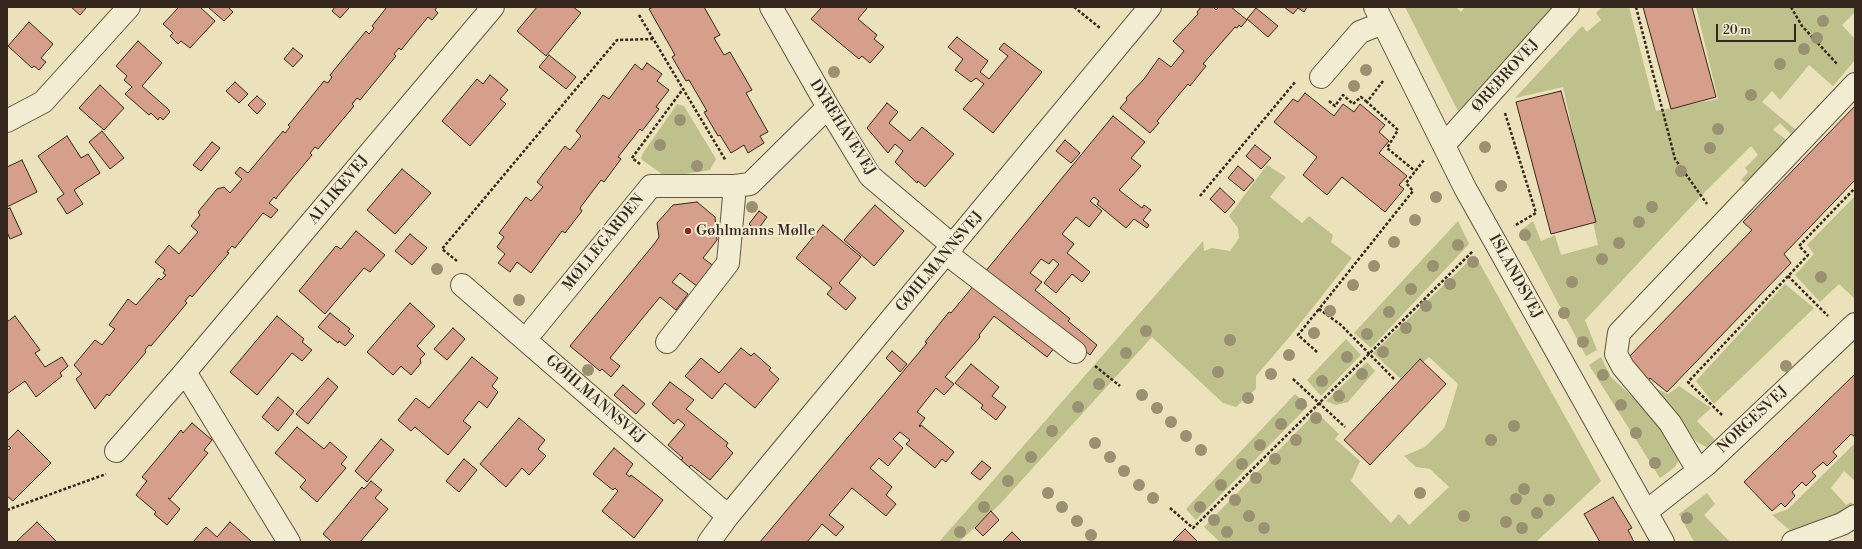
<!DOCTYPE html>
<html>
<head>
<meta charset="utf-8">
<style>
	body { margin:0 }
	#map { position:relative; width:1862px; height:549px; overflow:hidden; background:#ebe1ba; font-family:"Libre Bodoni",serif }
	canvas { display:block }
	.frame { position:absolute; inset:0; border:8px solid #35271d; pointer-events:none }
	.scale { position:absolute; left:1716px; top:24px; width:80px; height:18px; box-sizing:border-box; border:2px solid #35271d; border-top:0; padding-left:5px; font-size:12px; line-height:14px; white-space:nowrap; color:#35271d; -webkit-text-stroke:3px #f2ecd2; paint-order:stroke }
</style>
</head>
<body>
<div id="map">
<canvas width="1862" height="549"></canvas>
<div class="frame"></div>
<div class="scale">20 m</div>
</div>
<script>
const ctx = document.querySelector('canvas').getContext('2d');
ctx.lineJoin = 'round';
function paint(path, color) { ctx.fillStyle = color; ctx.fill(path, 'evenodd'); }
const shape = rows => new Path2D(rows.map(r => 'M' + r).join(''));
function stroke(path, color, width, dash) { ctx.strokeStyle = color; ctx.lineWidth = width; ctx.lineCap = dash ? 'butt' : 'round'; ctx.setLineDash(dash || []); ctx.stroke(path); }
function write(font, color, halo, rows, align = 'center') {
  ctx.font = font + ' "Libre Bodoni",serif'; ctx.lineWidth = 4; ctx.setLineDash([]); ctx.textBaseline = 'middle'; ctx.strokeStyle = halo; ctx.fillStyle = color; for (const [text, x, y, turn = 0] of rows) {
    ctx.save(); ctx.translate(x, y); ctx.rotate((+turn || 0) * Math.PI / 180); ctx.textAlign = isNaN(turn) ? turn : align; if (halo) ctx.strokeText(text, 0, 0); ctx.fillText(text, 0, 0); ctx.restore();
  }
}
paint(shape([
	[1405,7,1456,7,1461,12,1465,7,1556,7,1458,111],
	[1602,7,1629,7,1656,111,1718,99,1696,7,1855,7,1855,12,1842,25,1855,39,1855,60,1833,86,1809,65,1780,100,1772,91,1762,102,1795,129,1792,135,1780,123,1773,130,1788,141,1749,185,1741,180,1748,172,1745,168,1758,155,1751,146,1706,191,1585,320,1597,350,1586,356,1520,231,1533,221,1541,241,1555,235,1561,255,1598,245,1563,87,1515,98,1582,26,1587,32,1601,20,1596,13],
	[677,104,684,106,716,159,710,170,666,177,641,159,643,153],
	[1267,165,1286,177,1270,197,1302,223,1309,216,1333,235,1331,242,1352,258,1291,335,1256,376,1256,389,1236,407,1223,403,1152,337,1000,504,959,542,939,542,1203,241,1204,251,1212,248,1230,251,1239,238,1238,228,1229,216],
	[1855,196,1855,299,1839,284,1820,302,1795,275,1814,254,1807,245],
	[1458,221,1469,244,1371,348,1354,333],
	[1475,255,1601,481,1536,542,1220,542,1204,527,1316,412,1339,434,1335,439,1360,461,1351,481,1391,523,1399,514,1409,525,1449,487,1430,469,1416,467,1404,456,1425,447,1445,427,1458,384,1429,357,1423,362,1419,359,1401,379,1373,353],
	[1785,284,1814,308,1714,404,1696,381],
	[1346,339,1361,355,1321,396,1307,380],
	[1601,357,1611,377,1655,418,1680,458,1675,467,1660,478,1589,365],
	[1367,362,1375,371,1348,402,1336,405,1326,401],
	[1679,386,1711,408,1697,421,1718,443,1708,448,1697,442,1650,389,1653,387,1668,394],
	[1295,394,1308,406,1196,520,1186,509],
	[1855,443,1855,481,1844,471,1831,488,1846,505,1851,502,1855,507,1792,532,1772,515,1788,509],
	[1707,493,1715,504,1704,515,1730,542,1694,542,1679,514]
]), '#bec18b');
const building = shape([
	[71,7,87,7,80,15,71,7],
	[179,7,200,7,215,21,190,48,181,41,178,44,170,36,173,33,163,24,179,7],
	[208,7,228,7,233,12,224,21,208,7],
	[335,7,348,7,349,8,340,18,332,11,335,7],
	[387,7,437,7,435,10,438,13,432,20,428,17,401,50,399,48,394,54,396,56,360,100,357,98,352,104,354,106,318,149,315,147,310,153,312,155,277,197,276,199,274,197,269,203,278,210,271,218,263,213,235,248,232,246,227,252,229,253,192,297,190,295,185,301,187,303,151,346,149,345,145,350,146,352,109,396,107,394,95,409,76,379,82,374,74,365,95,340,102,345,115,329,109,325,128,299,136,305,159,278,161,280,166,275,163,273,165,270,155,262,169,245,179,254,198,232,191,226,200,215,198,212,217,189,224,187,230,193,242,179,235,173,240,167,248,173,283,131,285,133,290,127,288,125,291,122,324,81,328,83,332,77,330,75,366,31,369,34,374,28,372,26,387,7],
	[537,7,573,7,581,13,546,56,517,31,537,7],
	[653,7,704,7,720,35,714,38,724,55,730,52,752,90,746,93,768,132,760,136,764,143,748,153,744,145,731,153,720,135,718,136,704,112,707,111,689,80,686,81,672,57,675,55,649,9,653,7],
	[822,7,868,7,858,19,877,35,874,39,884,47,870,63,862,56,859,59,811,19,822,7],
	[1201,7,1213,7,1216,10,1219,7,1231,7,1247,20,1241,27,1239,25,1237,28,1235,27,1203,64,1206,66,1190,86,1188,84,1157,121,1159,123,1150,133,1120,108,1127,100,1126,98,1144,79,1159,58,1171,67,1184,51,1173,41,1198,14,1197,12,1201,7],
	[1284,7,1307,7,1304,12,1298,8,1293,14,1284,7],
	[1643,7,1692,7,1716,97,1671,109,1643,7],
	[1256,8,1278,26,1268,37,1247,19,1256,8],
	[29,22,53,44,41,58,46,62,39,70,34,66,32,68,8,46,29,22],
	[957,37,988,61,980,72,989,79,1008,56,999,49,1004,43,1042,72,993,133,963,109,984,84,976,78,971,82,955,70,963,59,948,47,957,37],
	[138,41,162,63,142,86,168,109,170,112,163,120,160,117,158,120,151,113,149,115,125,94,132,87,124,80,127,76,116,66,138,41],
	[293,48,303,56,293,67,284,59,293,48],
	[549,55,576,77,566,89,539,67,549,55],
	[647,63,662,74,657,81,669,90,656,107,659,109,642,131,640,129,618,157,621,159,604,182,601,180,580,208,582,211,565,233,562,231,531,273,517,262,510,272,498,263,505,254,497,247,504,237,499,233,526,197,531,201,543,187,537,182,565,146,570,150,581,136,576,131,603,95,609,99,635,64,642,70,647,63],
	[490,75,508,90,500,99,506,104,470,146,442,121,477,79,483,84,490,75],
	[235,82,248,94,239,103,226,91,235,82],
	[100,85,124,108,104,130,79,108,100,85],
	[1561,91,1596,222,1551,234,1516,102,1561,91],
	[1305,93,1334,116,1343,104,1354,112,1360,104,1385,125,1379,132,1389,141,1379,153,1407,176,1399,185,1404,189,1385,212,1342,177,1327,195,1303,175,1317,157,1274,122,1293,99,1298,102,1305,93],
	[257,96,266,104,257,114,248,105,257,96],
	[887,103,898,112,889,123,910,141,922,127,954,154,925,187,918,181,917,183,895,162,903,151,895,144,888,153,867,128,887,103],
	[1855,106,1855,180,1784,254,1791,263,1667,392,1650,378,1646,383,1624,362,1752,230,1743,222,1855,106],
	[1113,116,1145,142,1131,158,1141,166,1119,190,1142,208,1144,205,1151,210,1143,220,1149,225,1147,228,1134,219,1126,228,1097,204,1099,201,1094,197,1090,201,1102,211,1089,227,1076,217,1062,234,1074,244,1067,253,1090,272,1082,282,1072,274,1056,293,1044,283,1059,264,1053,259,1049,264,1041,259,1030,273,1042,282,1035,290,1070,319,1068,321,1097,345,1090,355,985,272,1113,116],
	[102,131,124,158,110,169,89,142,102,131],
	[67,136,81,158,88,154,100,173,74,190,83,204,67,214,57,199,64,194,38,156,67,136],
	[1065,140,1080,153,1071,163,1056,151,1065,140],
	[212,142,220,148,201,171,193,165,212,142],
	[1255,145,1271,158,1261,169,1246,156,1255,145],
	[22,160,37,192,7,207,7,167,22,160],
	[1238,166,1254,180,1244,191,1228,178,1238,166],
	[402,169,431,193,395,234,367,210,402,169],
	[1220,188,1235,202,1225,213,1210,199,1220,188],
	[697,202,715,217,717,240,703,258,715,267,698,287,680,273,672,282,688,294,676,310,660,297,610,358,620,366,611,377,602,369,600,371,570,346,655,243,659,237,657,223,673,205,697,202],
	[875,205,904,231,874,266,844,240,875,205],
	[10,208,22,234,10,239,7,232,7,209,10,208],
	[759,211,767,217,757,231,749,224,759,211],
	[823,225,861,257,839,283,856,298,846,310,827,294,832,288,796,258,823,225],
	[356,231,385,255,370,272,364,268,325,314,299,291,336,246,341,249,356,231],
	[410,234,427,248,412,265,395,251,410,234],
	[975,284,1055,347,1047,357,994,316,979,335,980,337,945,377,954,384,944,395,936,388,917,412,925,418,919,426,920,427,921,425,954,452,946,462,942,459,935,468,906,444,910,440,900,432,893,439,903,448,888,466,879,458,870,468,892,487,886,495,896,504,886,516,852,488,829,515,844,527,836,536,822,524,807,542,760,542,927,343,925,342,949,312,951,313,975,284],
	[410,303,435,326,417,346,425,354,420,359,421,363,411,375,401,366,393,375,367,352,410,303],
	[330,313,350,329,348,331,354,336,345,346,339,341,338,343,318,327,330,313],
	[15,316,40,350,35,353,45,367,62,357,68,366,60,373,62,376,36,397,25,381,7,394,7,322,15,316],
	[277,316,304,339,302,342,312,350,302,361,292,353,257,395,230,372,277,316],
	[453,328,465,339,447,360,434,349,453,328],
	[741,348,751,356,754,353,771,368,769,370,779,379,755,408,725,383,712,399,685,376,701,358,719,373,741,348],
	[892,351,907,364,900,372,886,358,892,351],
	[472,357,498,378,492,386,498,392,487,408,479,401,463,421,471,427,448,455,415,427,411,431,398,420,416,398,429,408,472,357],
	[1420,359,1446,384,1370,465,1344,440,1420,359],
	[971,364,999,387,992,396,1006,407,996,420,981,408,983,405,955,383,971,364],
	[1855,374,1855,437,1851,434,1833,452,1837,456,1827,466,1823,462,1812,472,1816,476,1806,486,1802,482,1792,492,1795,496,1785,507,1781,503,1772,511,1744,482,1855,374],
	[328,378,338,387,308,424,296,414,328,378],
	[670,382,694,400,686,409,728,443,726,446,733,453,710,480,691,465,689,467,681,460,683,458,668,445,685,425,678,419,674,424,652,404,670,382],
	[623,385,645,404,636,414,614,395,623,385],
	[278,397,294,411,278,431,262,417,278,397],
	[519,418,545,440,538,449,546,456,529,475,522,468,506,487,480,464,519,418],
	[192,423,212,440,204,450,208,453,170,499,168,498,180,509,167,525,154,514,156,512,136,495,147,481,142,477,181,430,183,433,192,423],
	[297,427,324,449,330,442,347,457,341,464,346,468,317,502,300,487,306,480,275,453,297,427],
	[18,430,51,463,13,501,7,496,7,451,11,448,7,445,7,441,18,430],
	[381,439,394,450,367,482,355,471,381,439],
	[614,448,633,464,626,474,630,477,631,475,663,500,634,538,602,511,618,491,615,488,613,490,593,474,614,448],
	[464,459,477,470,459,492,446,481,464,459],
	[982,461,991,468,980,480,971,473,982,461],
	[371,481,382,490,375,498,388,509,360,542,332,542,323,534,362,487,364,489,371,481],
	[1613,497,1632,528,1628,530,1634,542,1600,542,1584,514,1613,497],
	[991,511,999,520,983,536,975,528,991,511],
	[37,522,57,542,16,542,37,522],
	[230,522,252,542,193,542,206,527,217,537,230,522],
	[1185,529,1198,542,1173,541,1185,529],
	[1012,532,1022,542,1002,542,1012,532]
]);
paint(building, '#d69f8c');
stroke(building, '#35271d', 1);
const minor = shape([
	[771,7,828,107,870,176,953,246],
	[1375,7,1465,188,1663,542],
	[1321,77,1360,32,1383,23],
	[7,121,43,102,129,7],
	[1444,145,1568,7],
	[947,254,1075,352],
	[462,285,728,516],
	[534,329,651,186,735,186,750,184,828,107],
	[667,342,728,263,735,186],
	[185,372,289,542],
	[116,451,185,372,493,7],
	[1698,470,1670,423,1623,367,1616,354,1619,333,1855,84],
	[1647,511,1707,464,1855,324],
	[709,542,728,516,1150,7],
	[1793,542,1842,524,1855,516]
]);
stroke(minor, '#625644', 24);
stroke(shape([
	[1074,7,1100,28],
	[1636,7,1675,159,1707,204],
	[1791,7,1802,26,1838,65],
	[639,15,726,161],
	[1383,81,1367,102,1398,130,1387,148,1415,171],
	[1329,101,1335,106,1343,95,1353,104,1361,97,1367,102],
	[1505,113,1536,213,1514,226],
	[640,164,632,158,683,89],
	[1200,196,1296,81],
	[457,261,442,249,617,40,653,39],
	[1788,276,1828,316],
	[1317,352,1298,335,1319,309],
	[1095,366,1120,386],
	[1293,379,1345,427],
	[1394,379,1341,325,1319,309,1413,191,1406,183,1424,160],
	[1722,415,1688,382,1808,255,1799,246,1855,188],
	[1170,508,1193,528,1473,251],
	[7,510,106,474]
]), '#35271d', 2.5, [3, 2]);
stroke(minor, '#f2ecd2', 22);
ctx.fillStyle = '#9a9072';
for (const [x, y] of [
	[1823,21],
	[1817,38],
	[1804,49],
	[1780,64],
	[1366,70],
	[834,72],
	[1354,86],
	[1751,95],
	[680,120],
	[1718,129],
	[660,145],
	[1485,147],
	[1710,148],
	[697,166],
	[1681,171],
	[1501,186],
	[1436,197],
	[752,207],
	[1652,207],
	[1415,220],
	[1639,222],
	[1525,235],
	[1394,242],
	[1619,243],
	[1458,245],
	[1602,259],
	[1473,262],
	[1374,266],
	[1433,266],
	[437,269],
	[1821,277],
	[1572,282],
	[1450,284],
	[1353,285],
	[1411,289],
	[519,300],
	[1426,306],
	[1330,311],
	[1389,312],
	[1564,313],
	[1406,328],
	[1146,331],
	[1314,333],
	[1367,334],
	[1230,340],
	[1583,342],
	[1383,352],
	[1126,353],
	[1289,355],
	[1347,357],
	[1786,366],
	[588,370],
	[1218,372],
	[1271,374],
	[1362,374],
	[1603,375],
	[1322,381],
	[1099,384],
	[1142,395],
	[1339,396],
	[1248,398],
	[1301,404],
	[1621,405],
	[1078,407],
	[1157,408],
	[1316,418],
	[1171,422],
	[1281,424],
	[1514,426],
	[1052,431],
	[1636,433],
	[1186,436],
	[1296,440],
	[1491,440],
	[1095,443],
	[1260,445],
	[1201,450],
	[1031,457],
	[1110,457],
	[1275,459],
	[1655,463],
	[1242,464],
	[1124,471],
	[1256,478],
	[1008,481],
	[1139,485],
	[1221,485],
	[1524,489],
	[1048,493],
	[1420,493],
	[1153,498],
	[1516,499],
	[1235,500],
	[1549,500],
	[984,507],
	[1062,507],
	[1200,507],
	[1537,513],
	[1249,516],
	[1464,516],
	[1687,518],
	[1214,520],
	[1077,521],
	[1506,522],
	[1264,528],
	[1522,528],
	[960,532],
	[1227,532],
	[1091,535]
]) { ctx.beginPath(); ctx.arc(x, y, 6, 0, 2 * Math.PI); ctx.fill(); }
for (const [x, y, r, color] of [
	[688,231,4,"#8f2418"]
]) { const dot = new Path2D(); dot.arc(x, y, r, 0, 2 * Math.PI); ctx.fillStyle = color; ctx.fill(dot); stroke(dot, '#f2ecd2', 1.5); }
write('15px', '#35271d', '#f2ecd2', [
	["ØREBROVEJ",1506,76,-48],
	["DYREHAVEVEJ",842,128,58],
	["ALLIKEVEJ",339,190,-50],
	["MØLLEGÅRDEN",604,243,-51],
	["GØHLMANNSVEJ",940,262,-50],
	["ISLANDSVEJ",1515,277,61],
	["GØHLMANNSVEJ",595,400,41],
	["NORGESVEJ",1753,420,-43]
]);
write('15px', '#35271d', '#f2ecd2', [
	["Gøhlmanns Mølle",696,231]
], 'left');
</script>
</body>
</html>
